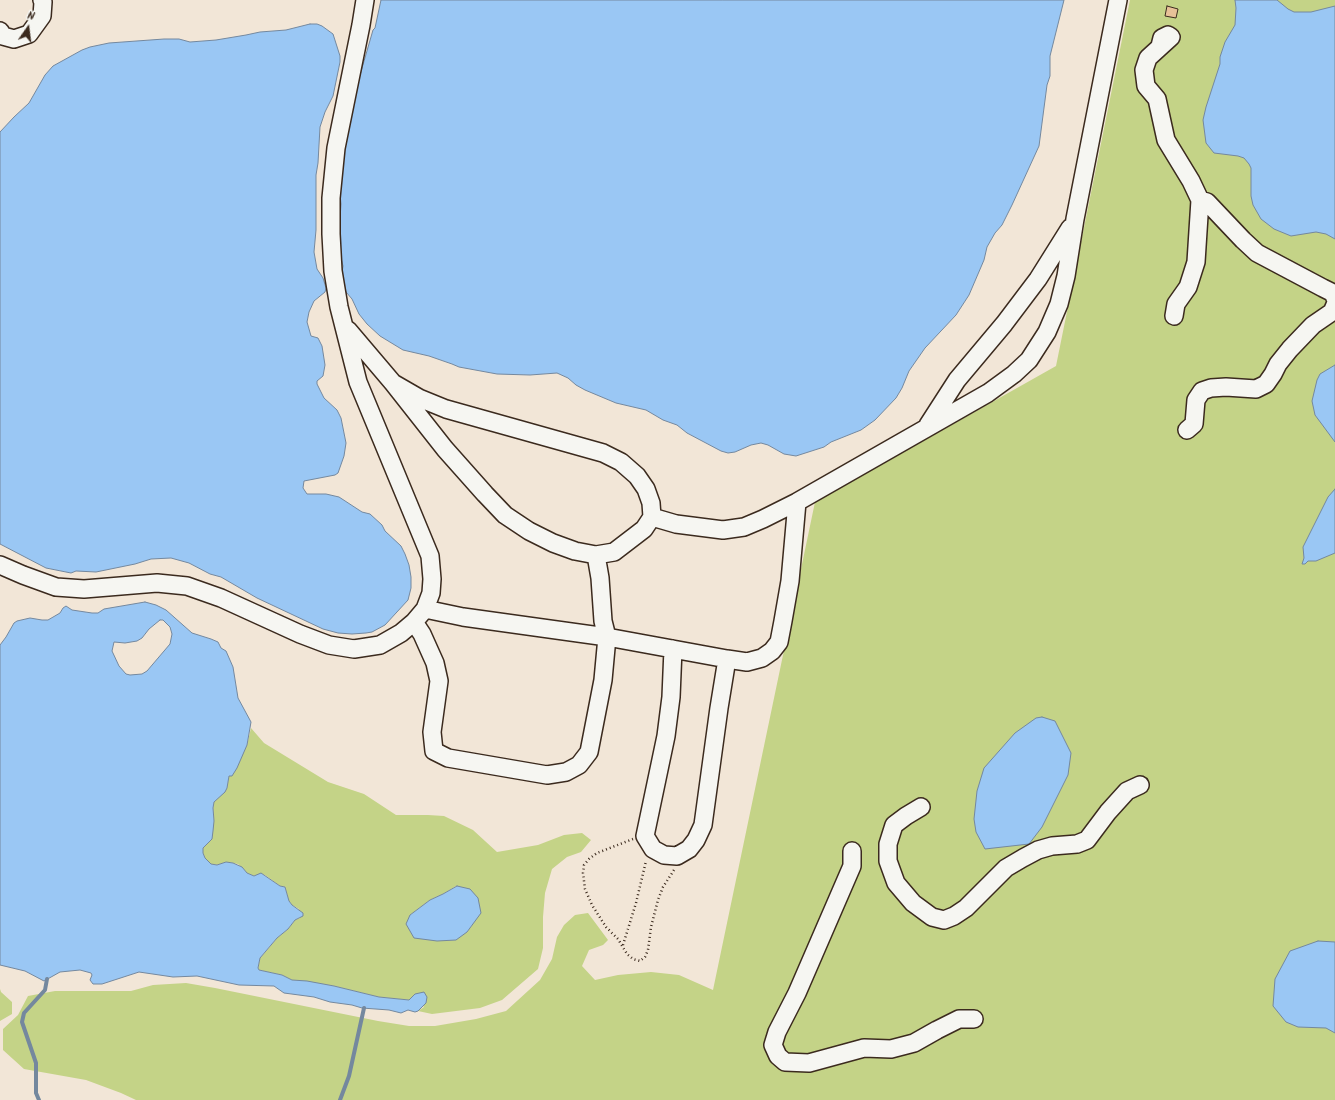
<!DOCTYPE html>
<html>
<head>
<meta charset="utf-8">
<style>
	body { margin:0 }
	#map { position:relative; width:1335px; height:1100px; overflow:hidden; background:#f2e6d7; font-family:Kalam,sans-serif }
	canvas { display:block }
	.north { position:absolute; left:8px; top:8px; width:40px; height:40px; -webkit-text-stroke:3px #f6f6f2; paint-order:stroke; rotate:14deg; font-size:11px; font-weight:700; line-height:16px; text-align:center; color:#3b2a1e }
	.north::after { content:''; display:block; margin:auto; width:14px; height:18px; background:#3b2a1e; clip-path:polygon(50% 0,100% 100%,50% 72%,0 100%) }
</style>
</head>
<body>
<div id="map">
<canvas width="1335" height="1100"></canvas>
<div class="north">N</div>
</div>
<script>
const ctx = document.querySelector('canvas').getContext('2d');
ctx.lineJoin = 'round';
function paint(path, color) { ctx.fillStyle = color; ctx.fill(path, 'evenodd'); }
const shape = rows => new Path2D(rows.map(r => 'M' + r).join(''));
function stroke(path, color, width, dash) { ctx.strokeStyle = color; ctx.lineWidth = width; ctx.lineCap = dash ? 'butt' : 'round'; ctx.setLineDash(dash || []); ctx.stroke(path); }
paint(shape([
	[1130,0,1335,0,1335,1100,136,1100,121,1093,86,1080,24,1069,3,1050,3,1029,18,1015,28,996,55,991,131,991,153,985,186,983,215,988,378,1021,409,1026,435,1026,476,1019,506,1011,540,980,552,959,557,937,564,925,575,915,588,913,608,940,603,945,589,950,582,966,595,980,618,975,651,972,679,975,713,990,815,502,1056,366],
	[251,728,264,743,328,782,364,794,396,815,428,815,444,816,473,830,497,852,538,845,564,835,582,833,591,840,581,852,567,857,552,869,545,893,543,917,543,948,538,969,502,1000,480,1008,432,1014,418,1011,424,1007,415,994,409,1000,379,997,334,986,292,980,282,975,259,970,258,968,260,958,268,949,277,938,288,929,295,920,300,918,299,909,292,905,289,901,285,887,280,886,265,875,261,874,254,876,247,873,238,864,233,863,226,862,217,865,211,864,205,858,203,853,203,848,214,821,213,808,214,802,227,788,229,776,247,745],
	[456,886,472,925,467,932,410,915,430,900,443,894],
	[0,989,1,992,12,1002,12,1014,0,1021]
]), '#c4d387');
const water = shape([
	[381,0,1064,0,1050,56,1050,76,1047,85,1039,146,1012,205,1002,225,995,233,987,247,984,260,969,295,956,315,925,348,909,371,902,388,896,398,875,420,861,430,831,442,824,447,796,456,784,454,768,445,761,443,751,445,735,452,728,453,721,451,687,433,677,425,663,420,646,410,616,403,585,390,576,385,568,378,557,373,530,375,497,374,459,367,452,364,429,356,403,350,380,336,367,324,359,314,352,299,346,292,341,279,343,266,340,254,339,233,341,204,340,194,346,137,358,82,373,30,375,28,381,0],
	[1235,0,1277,0,1288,9,1294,12,1311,12,1335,6,1335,239,1326,234,1316,232,1291,236,1274,229,1261,219,1253,205,1251,196,1251,168,1249,164,1244,158,1238,156,1214,153,1206,143,1203,120,1206,107,1220,64,1220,57,1225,42,1235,25,1236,8,1235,0],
	[310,24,317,24,322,26,333,34,340,56,340,62,333,96,325,112,320,127,318,163,316,175,316,230,314,252,317,269,323,278,326,288,325,292,314,301,309,312,307,322,311,336,318,338,322,346,325,365,323,376,317,381,317,384,324,398,337,410,341,418,346,443,344,456,338,473,335,475,304,481,303,488,307,494,326,494,339,497,362,512,370,514,382,525,385,531,401,546,405,554,409,565,411,577,411,588,408,600,385,625,372,632,366,633,352,634,338,633,323,629,257,598,221,577,210,574,189,563,171,558,151,559,135,564,96,572,76,571,71,573,46,568,0,544,0,132,14,117,29,103,45,75,53,66,82,50,90,47,109,43,164,39,179,39,190,42,216,40,246,35,260,32,286,30,310,24],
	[1335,365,1335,442,1315,415,1312,401,1317,380,1320,374,1335,365],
	[1335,489,1335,553,1316,561,1308,561,1305,564,1302,564,1304,558,1303,547,1328,497,1335,489],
	[145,602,156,605,166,610,192,633,211,639,218,642,221,648,226,651,233,667,238,698,251,722,247,745,237,768,232,776,229,776,227,788,225,792,214,802,213,808,214,821,213,831,212,839,203,848,203,853,205,858,211,864,217,865,226,862,233,863,242,867,247,873,254,876,261,873,280,886,285,887,289,901,292,905,303,913,303,916,295,920,288,929,277,938,260,958,258,968,259,970,282,975,292,980,307,981,334,986,379,997,409,1000,415,994,424,992,427,997,426,1003,418,1011,415,1012,408,1010,401,1013,389,1010,362,1008,352,1005,330,1002,314,997,284,993,274,986,239,985,197,976,173,977,139,972,102,984,93,984,90,980,92,975,91,973,80,970,60,972,44,981,25,971,0,965,0,645,6,637,14,623,17,621,30,618,42,620,48,620,60,613,63,608,66,606,72,610,92,613,98,613,104,609,145,602],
	[160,620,163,620,170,627,172,634,170,644,147,671,142,674,130,675,126,674,119,666,112,651,114,642,125,643,137,641,142,638,149,629,160,620],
	[1042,717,1055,721,1071,753,1068,775,1042,827,1029,844,985,849,976,832,974,819,977,791,984,768,1015,733,1036,718,1042,717],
	[457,886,470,889,478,898,481,913,467,932,456,940,437,941,414,938,406,924,410,915,430,900,443,894,457,886],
	[1318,941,1335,942,1335,1033,1326,1028,1298,1027,1286,1022,1273,1006,1275,979,1290,951,1318,941]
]);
paint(water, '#9ac7f4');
stroke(water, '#74889e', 1);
stroke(shape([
	[39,1100,36,1093,36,1063,22,1022,24,1013,45,990,47,979],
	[340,1100,349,1076,364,1008]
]), '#74889e', 4);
const building = shape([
	[1167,6,1178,9,1176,18,1165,16,1167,6]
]);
paint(building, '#e7c198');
stroke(building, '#3b2a1e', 1);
const minor = shape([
	[0,31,3,36,14,39,29,34,42,16,43,2,42,0],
	[1160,46,1162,38,1168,35,1171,37,1148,58,1144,70,1146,86,1157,99,1166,140,1191,181,1200,200,1196,262,1188,287,1176,304,1174,316],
	[1200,200,1207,202,1243,240,1257,253,1323,288,1333,293,1335,298],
	[348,330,393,383,419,398,446,409,603,453,621,462,637,476,646,489,651,503,652,517,644,529,614,552,596,555,575,551,553,543,529,531,505,515,485,494,445,449,393,383],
	[928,425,957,380,1004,324,1038,279,1070,228],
	[1187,430,1194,424,1196,400,1202,391,1211,388,1226,387,1256,389,1266,384,1273,374,1278,364,1290,349,1313,325,1332,312,1335,305],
	[652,517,676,524,723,530,744,527,763,519,797,502,988,393,1014,374,1029,360,1047,332,1059,304,1066,276,1075,219,1118,0],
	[0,565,23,575,56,587,84,589,157,583,187,586,221,598,300,634,329,645,354,649,380,645,401,633,414,622,425,609,431,593,432,579,430,556,358,382,339,307,333,271,331,234,331,198,336,148,361,25,365,0],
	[425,609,463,617,607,637,727,659,747,662,762,658,772,651,779,642,783,621,790,581,797,502],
	[414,622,422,634,435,663,439,681,432,732,434,751,448,758,547,775,566,772,579,765,589,752,603,680,607,637,603,621,600,578,596,555],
	[673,649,671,697,666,736,645,836,653,849,664,855,677,856,689,849,696,840,703,825,719,708,727,659],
	[921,807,906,816,894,825,888,844,888,861,896,883,913,903,932,917,944,920,954,916,966,908,1006,868,1023,858,1038,850,1052,846,1077,844,1087,840,1108,812,1127,791,1140,785],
	[852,851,852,866,797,993,777,1032,773,1045,778,1056,785,1062,809,1063,864,1048,891,1049,914,1043,937,1030,959,1019,974,1019]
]);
stroke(minor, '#3b2a1e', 20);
stroke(shape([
	[633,839,597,853,589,859,584,865,583,873,585,889,592,905,606,927,618,939,627,954,633,959,640,961,645,957,648,950,651,927,658,900,663,887,674,870],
	[623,945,636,903,646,861]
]), '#3b2a1e', 2.5, [1, 3]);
stroke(minor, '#f6f6f2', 17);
</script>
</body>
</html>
